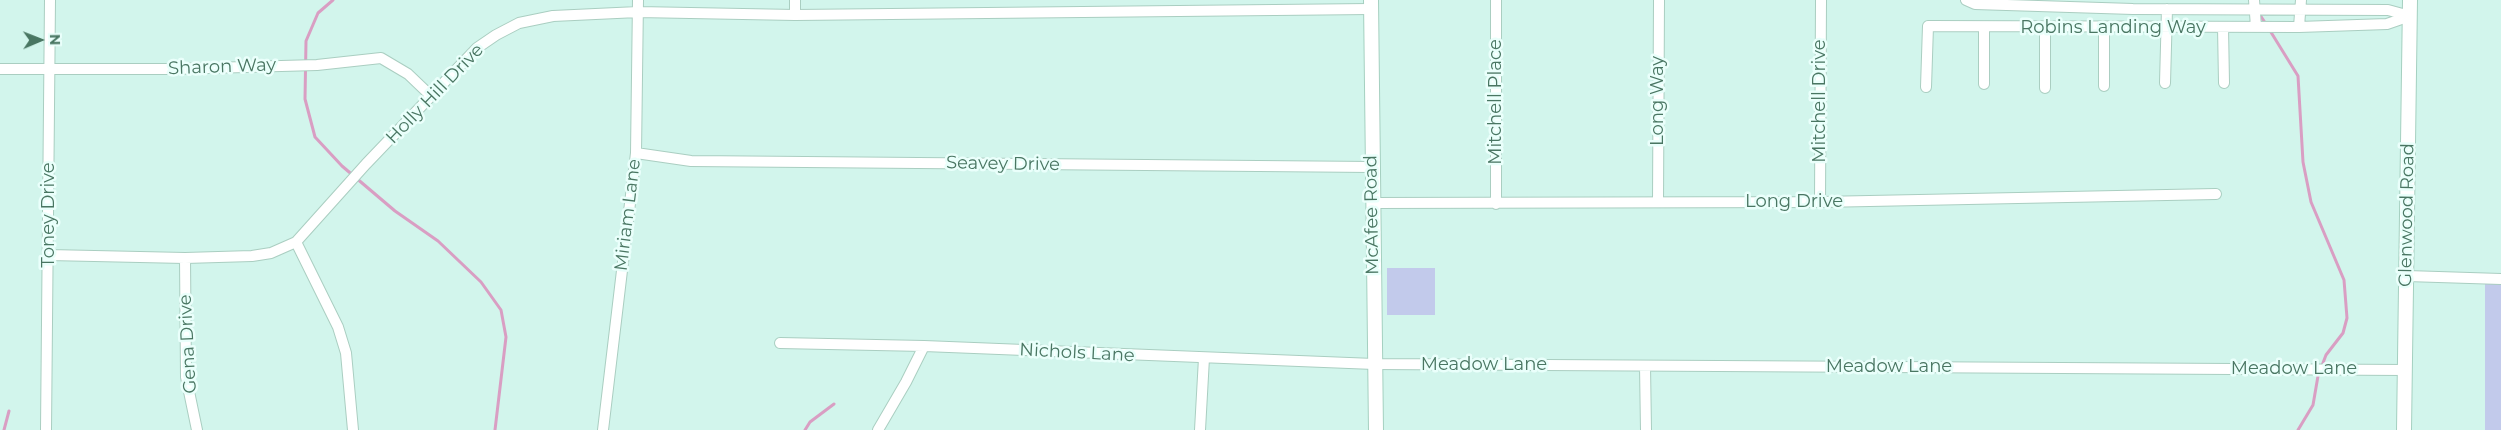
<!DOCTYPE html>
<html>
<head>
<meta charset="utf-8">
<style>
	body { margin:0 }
	#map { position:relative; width:2501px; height:430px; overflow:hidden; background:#e4fdf8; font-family:Montserrat,sans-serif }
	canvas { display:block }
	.north { position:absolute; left:15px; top:15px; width:50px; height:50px; -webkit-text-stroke:4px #eafffb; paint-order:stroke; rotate:89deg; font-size:14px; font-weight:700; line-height:20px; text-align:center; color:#497662 }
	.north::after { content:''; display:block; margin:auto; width:18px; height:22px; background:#497662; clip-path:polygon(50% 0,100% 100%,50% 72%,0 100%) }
</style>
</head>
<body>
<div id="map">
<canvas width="2501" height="430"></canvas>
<div class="north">N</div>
</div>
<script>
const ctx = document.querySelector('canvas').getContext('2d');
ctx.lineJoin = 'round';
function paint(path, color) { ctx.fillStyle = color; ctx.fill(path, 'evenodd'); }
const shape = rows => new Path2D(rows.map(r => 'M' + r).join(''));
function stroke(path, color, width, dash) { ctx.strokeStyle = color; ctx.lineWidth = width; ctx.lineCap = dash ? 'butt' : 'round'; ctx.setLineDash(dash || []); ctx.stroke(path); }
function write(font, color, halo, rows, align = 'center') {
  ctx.font = font + ' Montserrat,sans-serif'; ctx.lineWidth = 5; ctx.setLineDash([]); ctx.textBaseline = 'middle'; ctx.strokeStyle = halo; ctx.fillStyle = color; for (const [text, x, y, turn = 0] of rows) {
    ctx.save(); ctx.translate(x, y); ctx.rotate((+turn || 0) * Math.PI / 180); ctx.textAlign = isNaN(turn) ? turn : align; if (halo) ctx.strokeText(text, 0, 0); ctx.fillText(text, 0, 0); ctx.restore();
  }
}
paint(shape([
	[0,0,2501,0,2501,277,2485,277,2485,430,0,430]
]), '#d2f5ec');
paint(shape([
	[1387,268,1435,268,1435,315,1387,315],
	[2485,277,2501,277,2501,430,2485,430]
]), '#c2caeb');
stroke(shape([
	[333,0,318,13,306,41,305,99,315,137,342,166,395,211,438,241,481,282,501,310,506,337,495,430],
	[2258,12,2266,24],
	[2269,29,2298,76,2303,162,2311,202,2344,280,2347,318,2343,333,2326,355,2318,376,2313,405,2298,430],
	[4,430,9,411],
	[805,430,810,422,834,404]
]), '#d99ec3', 3);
const street = shape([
	[1966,0,1975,4,2133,9,2388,10,2410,16],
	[2254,0,2256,27],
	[795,15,795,0],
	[2223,27,2224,83],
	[2299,27,2301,0],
	[1984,28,1984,84],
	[2104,28,2104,86],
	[0,69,174,69,317,65,381,58,408,74,431,96],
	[2165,83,2167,9],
	[1926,87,1928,26,2299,27,2387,24,2410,16],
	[2045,88,2045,28],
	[636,153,691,161,1372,167],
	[1658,202,1659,0],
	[1820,202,1821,0],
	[1372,203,1820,202,2216,194],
	[1496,204,1496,0],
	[296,242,338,327,346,353,353,430],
	[49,255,185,258,252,256,271,253,296,242,366,164,477,48,496,35,519,23,553,16,638,12,795,15,1370,9],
	[185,258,186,377,197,430],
	[2407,276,2501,279],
	[780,343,924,346,1374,364,2405,370],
	[1645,366,1646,430],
	[46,430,50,0],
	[603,430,636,153,638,0],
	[878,430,906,382,924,346],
	[1200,430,1204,358]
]);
const secondary = shape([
	[1371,0,1376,430],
	[2404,430,2410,0]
]);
stroke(street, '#aacec1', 12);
stroke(secondary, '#a5d0c0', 16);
stroke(street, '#fff', 10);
stroke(secondary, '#fff', 14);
write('18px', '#497662', '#eafffb', [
	["Robins Landing Way",2113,28],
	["Sharon Way",222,67,-2],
	["Holly Hill Drive",435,94,-46],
	["Long Way",1658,101,-90],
	["Mitchell Drive",1820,101,-90],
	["Mitchell Place",1496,102,-90],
	["Seavey Drive",1003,164,1],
	["Long Drive",1794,202],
	["Toney Drive",49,215,-90],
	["Miriam Lane",628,215,-83],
	["McAfee Road",1372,215,-91],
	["Glenwood Road",2407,215,-89],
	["Gena Drive",188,344,-93],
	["Nichols Lane",1077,353,3],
	["Meadow Lane",1484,365],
	["Meadow Lane",1889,367],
	["Meadow Lane",2294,369]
]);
</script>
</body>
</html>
